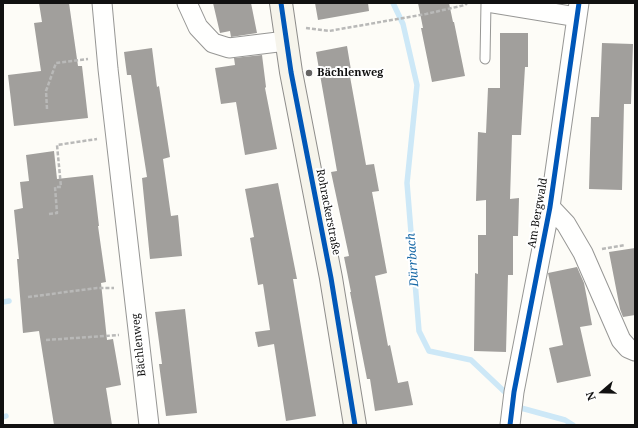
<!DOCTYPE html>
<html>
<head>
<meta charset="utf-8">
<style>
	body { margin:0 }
	#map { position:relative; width:638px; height:428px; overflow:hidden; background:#fdfcf7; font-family:"Noto Serif",serif }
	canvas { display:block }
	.frame { position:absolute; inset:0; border:4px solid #111; pointer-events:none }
	.north { position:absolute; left:582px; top:372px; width:40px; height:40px; -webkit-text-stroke:3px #fff; paint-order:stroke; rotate:250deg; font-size:11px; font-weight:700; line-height:16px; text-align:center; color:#111 }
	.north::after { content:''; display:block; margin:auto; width:14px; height:18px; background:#111; clip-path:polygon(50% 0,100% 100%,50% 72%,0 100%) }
</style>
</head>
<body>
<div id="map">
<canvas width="638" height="428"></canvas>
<div class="frame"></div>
<div class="north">N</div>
</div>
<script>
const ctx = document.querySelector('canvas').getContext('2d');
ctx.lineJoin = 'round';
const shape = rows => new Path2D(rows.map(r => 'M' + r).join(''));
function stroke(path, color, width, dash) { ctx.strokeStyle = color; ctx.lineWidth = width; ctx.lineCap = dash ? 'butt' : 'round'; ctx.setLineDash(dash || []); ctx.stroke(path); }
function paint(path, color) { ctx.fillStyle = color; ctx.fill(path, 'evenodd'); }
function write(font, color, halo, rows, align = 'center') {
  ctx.font = font + ' "Noto Serif",serif'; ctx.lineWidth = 4; ctx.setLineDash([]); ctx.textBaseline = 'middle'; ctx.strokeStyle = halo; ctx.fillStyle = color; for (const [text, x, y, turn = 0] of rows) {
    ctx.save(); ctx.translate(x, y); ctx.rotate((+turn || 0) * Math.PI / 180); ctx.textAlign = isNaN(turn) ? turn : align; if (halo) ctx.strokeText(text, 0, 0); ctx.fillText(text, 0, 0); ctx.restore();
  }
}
stroke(shape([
	[393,3,403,24,417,85,407,183,419,331,429,351,471,360,509,396],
	[3,302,9,301],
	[516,403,521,408,565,420,573,425],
	[3,417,6,416]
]), '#cde8f7', 5.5);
paint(shape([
	[39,3,69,3,78,66,82,66,88,118,14,126,8,75,41,71,34,23,42,22],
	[213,3,251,3,257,33,231,37,230,31,220,33],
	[315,3,368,3,369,11,318,20],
	[418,3,449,3,453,22,454,22,465,76,432,82,421,28,423,28],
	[500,33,528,33,528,67,525,67,521,135,512,135,510,199,519,198,518,236,513,236,513,275,508,275,506,352,474,351,475,273,478,274,478,235,486,235,486,200,476,201,478,132,486,133,488,88,500,88],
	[602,43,633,44,631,104,624,104,622,190,589,189,591,117,599,117],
	[347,46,351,70,349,71,366,165,374,164,379,191,372,192,387,273,375,276,388,346,390,345,398,383,408,381,413,405,375,411,370,379,367,379,350,292,351,292,344,257,349,256,331,172,337,171,316,52],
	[152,48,157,87,159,86,170,157,163,159,171,216,178,215,182,256,150,259,142,178,147,177,131,75,127,75,124,52],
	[262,55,266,87,265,88,277,149,245,155,236,102,221,104,215,68,235,65,234,58],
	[54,151,57,179,93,175,99,226,98,226,106,282,101,283,107,340,113,339,121,385,106,388,112,425,54,425,39,331,23,333,17,259,19,259,14,210,23,208,20,182,29,181,26,155],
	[278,183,297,279,293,279,316,416,286,421,274,344,258,347,255,332,270,330,263,284,258,285,250,238,254,237,245,189],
	[635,248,635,315,623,317,620,309,609,252],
	[577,267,584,283,592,325,580,327,591,376,557,383,549,348,563,345,548,273],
	[185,309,197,413,166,416,159,364,162,364,155,312]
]), '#a19f9c');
const lane = shape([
	[485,59,486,3]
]);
const street = shape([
	[102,3,108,69,149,425],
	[187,3,198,27,213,43,229,48,286,41],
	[492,3,577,17],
	[550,207,566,224,583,253,621,340,628,348,635,351],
	[510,425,514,392,550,207,579,3]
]);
const secondary = shape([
	[281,3,291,72,331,278,355,425]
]);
stroke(lane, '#979795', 11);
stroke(street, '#979795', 21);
stroke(secondary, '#8e8d8b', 24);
stroke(shape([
	[306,28,329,31,426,14,465,5,467,3],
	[47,109,46,91,56,63,88,59],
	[49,214,57,213,55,187,61,187,57,145,97,139],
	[602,249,625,245],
	[28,297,97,288,114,288],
	[46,340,119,335]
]), '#b9b9b8', 2.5, [4, 2]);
stroke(lane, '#fffffe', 9);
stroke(street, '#fffffe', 19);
stroke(secondary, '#f6f4eb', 22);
stroke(shape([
	[281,3,291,72,331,278,355,425],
	[510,425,514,392,550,207,579,3]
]), '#0057b8', 5);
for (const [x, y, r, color] of [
	[309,73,4,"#646362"]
]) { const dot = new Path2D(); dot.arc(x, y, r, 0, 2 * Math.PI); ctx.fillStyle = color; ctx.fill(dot); stroke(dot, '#fff', 1.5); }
write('bold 11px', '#111', '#fff', [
	["Bächlenweg",317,73]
], 'left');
write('11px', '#111', '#fff', [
	["Rohrackerstraße",328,212,79],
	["Am Bergwald",538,213,-80],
	["Bächlenweg",139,345,-96]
]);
write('italic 12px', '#1768a6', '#fff', [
	["Dürrbach",413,260,-94]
]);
</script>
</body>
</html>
